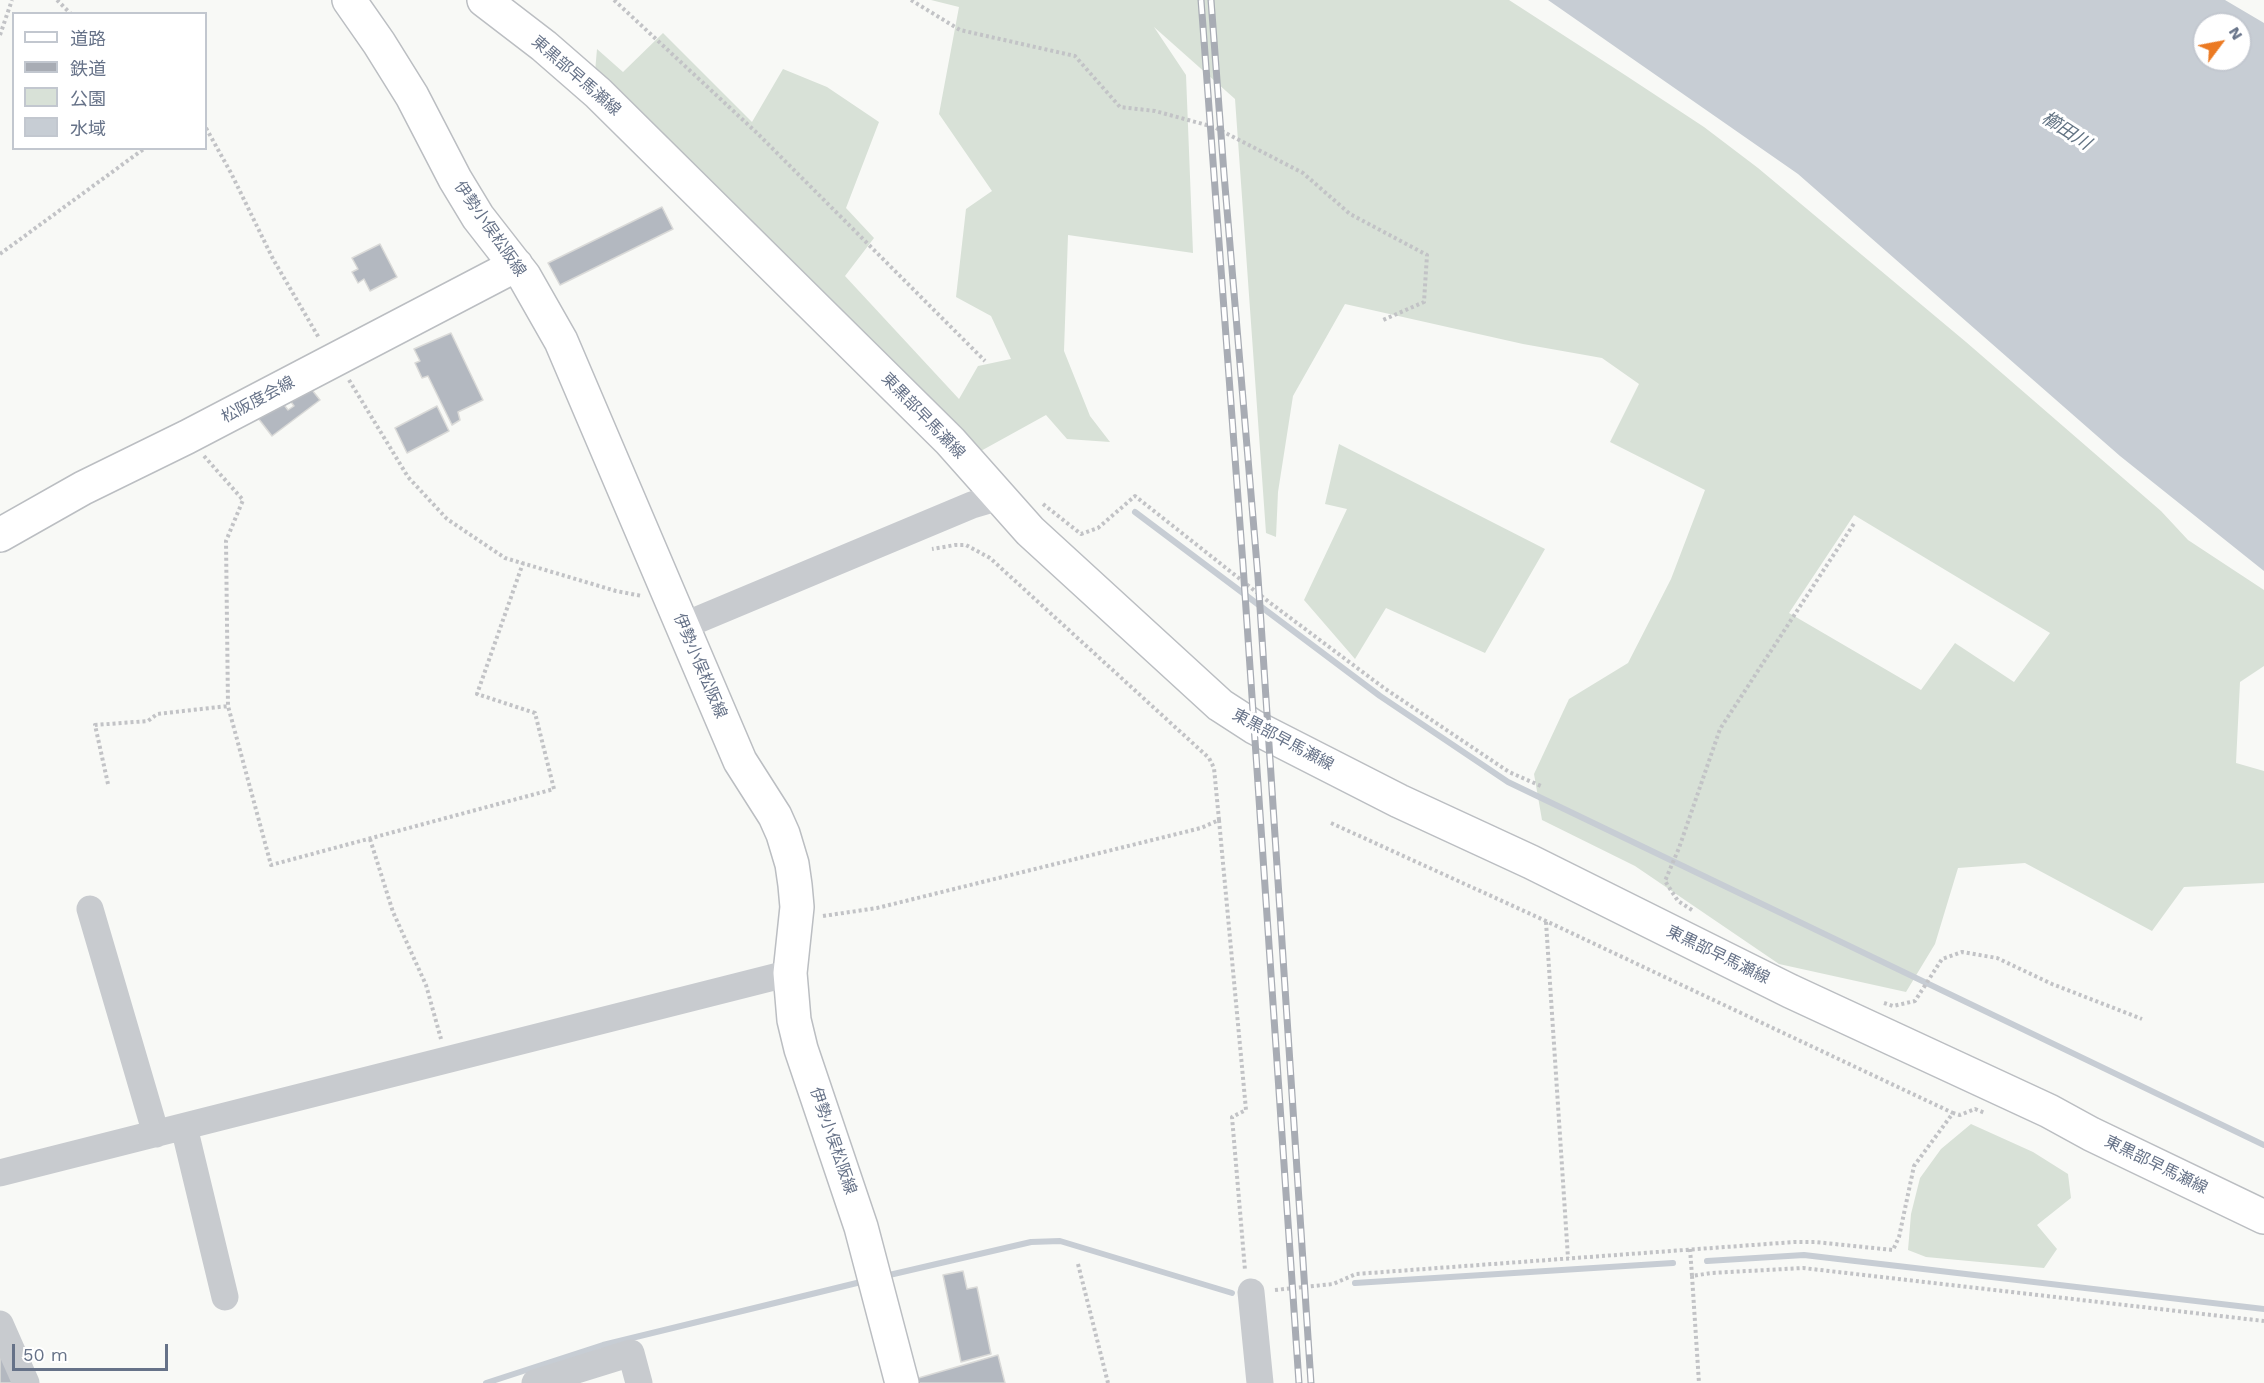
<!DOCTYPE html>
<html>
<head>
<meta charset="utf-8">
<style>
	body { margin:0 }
	#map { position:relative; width:2264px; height:1383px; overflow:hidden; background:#f8f9f6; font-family:"Work Sans","Noto Sans JP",sans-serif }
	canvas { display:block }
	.legend { position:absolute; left:12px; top:12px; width:195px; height:138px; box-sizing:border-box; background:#fff; border:2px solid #c2c7cf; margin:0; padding:8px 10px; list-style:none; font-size:18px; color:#667288 }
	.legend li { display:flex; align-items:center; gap:12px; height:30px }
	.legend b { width:30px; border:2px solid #c2c7cf }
	.north { position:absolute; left:2192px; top:12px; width:60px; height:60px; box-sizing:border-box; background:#fff; border:2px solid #c2c7cf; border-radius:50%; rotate:58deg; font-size:16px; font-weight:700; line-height:24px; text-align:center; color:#667288 }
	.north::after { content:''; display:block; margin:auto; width:21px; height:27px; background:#eb7a23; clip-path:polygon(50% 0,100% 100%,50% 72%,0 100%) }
	.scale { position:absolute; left:12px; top:1344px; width:156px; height:27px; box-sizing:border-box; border:3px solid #667288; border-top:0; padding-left:8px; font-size:18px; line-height:21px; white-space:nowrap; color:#667288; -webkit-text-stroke:4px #fff; paint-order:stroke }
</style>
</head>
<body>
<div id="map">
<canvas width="2264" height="1383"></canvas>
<ul class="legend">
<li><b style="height:8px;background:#fff"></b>道路</li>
<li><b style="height:8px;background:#a8acb4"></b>鉄道</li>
<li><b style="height:16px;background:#d8e1d7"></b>公園</li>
<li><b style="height:16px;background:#c7cdd4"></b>水域</li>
</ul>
<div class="north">N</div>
<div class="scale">50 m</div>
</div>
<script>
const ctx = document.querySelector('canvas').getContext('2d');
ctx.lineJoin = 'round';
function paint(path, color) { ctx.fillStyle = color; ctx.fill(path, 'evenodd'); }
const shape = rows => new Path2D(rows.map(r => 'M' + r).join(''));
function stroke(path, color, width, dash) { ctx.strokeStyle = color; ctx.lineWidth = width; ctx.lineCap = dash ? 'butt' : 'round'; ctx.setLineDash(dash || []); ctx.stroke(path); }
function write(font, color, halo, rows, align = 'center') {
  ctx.font = font + ' "Work Sans","Noto Sans JP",sans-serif'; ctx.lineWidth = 6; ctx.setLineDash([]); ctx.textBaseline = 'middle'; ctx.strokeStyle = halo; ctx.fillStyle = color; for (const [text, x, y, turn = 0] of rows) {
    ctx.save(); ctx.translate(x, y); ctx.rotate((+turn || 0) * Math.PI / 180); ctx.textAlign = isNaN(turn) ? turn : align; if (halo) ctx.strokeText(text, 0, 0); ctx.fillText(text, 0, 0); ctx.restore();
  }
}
paint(shape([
	[931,0,1509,0,1625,75,1704,127,1758,168,1966,342,2161,511,2188,540,2264,590,2264,666,2240,682,2236,763,2264,771,2264,883,2184,887,2152,931,2025,863,1958,868,1935,944,1906,992,1779,964,1635,866,1542,820,1534,774,1569,699,1628,663,1671,579,1705,490,1610,442,1639,384,1602,358,1523,344,1345,304,1293,396,1278,492,1276,537,1266,533,1235,99,1154,27,1186,75,1193,253,1068,235,1064,351,1090,416,1110,442,1067,439,1046,415,979,452,595,72,597,49,623,72,663,33,752,122,783,69,827,87,879,122,846,208,874,238,845,276,959,399,978,366,1011,359,991,316,956,297,966,209,992,191,939,114,959,7],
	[1854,515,2050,633,2014,682,1955,643,1921,690,1789,613],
	[1339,444,1545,549,1485,653,1386,608,1355,659,1304,600,1347,509,1325,504],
	[1971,1124,2033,1152,2068,1174,2071,1198,2037,1225,2057,1249,2044,1268,1926,1257,1908,1250,1911,1214,1920,1178,1941,1149]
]), '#d8e1d7');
paint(shape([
	[1548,0,2225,0,2264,23,2264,571,2120,456,1798,174],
	[2204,24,2240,24,2240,60,2204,60]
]), '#c7cdd4');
stroke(shape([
	[1135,512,1380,696,1508,782,2264,1145],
	[1707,1261,1804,1255,2264,1309],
	[885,1276,1031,1242,1060,1241,1232,1293],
	[1355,1283,1673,1263],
	[486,1383,603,1345,865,1281]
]), '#c7cdd4', 6);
const building = shape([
	[662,207,673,229,560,285,548,263,662,207],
	[380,244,397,277,370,291,364,279,358,283,352,272,358,269,352,258,380,244],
	[451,333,483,400,458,412,460,420,452,425,428,376,422,378,415,363,420,361,414,349,451,333],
	[308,385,320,400,272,436,258,418,281,401,288,410,294,406,289,399,308,385],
	[437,406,449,431,407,453,395,428,437,406],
	[963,1271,967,1289,977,1287,991,1354,961,1362,943,1275,963,1271],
	[0,1351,13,1383,0,1383,0,1351],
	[998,1355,1005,1383,916,1383,915,1379,998,1355]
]);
paint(building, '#b3b8c0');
stroke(building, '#dadad8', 1.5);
const major = shape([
	[349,0,379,43,412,96,455,179,478,217,524,276,561,341,740,761,775,816,783,834,792,864,795,885,797,907,790,973,794,1020,801,1049,861,1227,902,1383],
	[484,0,544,46,598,93,950,441,1030,531,1220,705,1254,727,1399,801,1531,862,1790,991,2049,1111,2091,1134,2264,1217],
	[0,535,83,488,187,437,516,265]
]);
stroke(major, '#bbbec2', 36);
stroke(shape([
	[57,0,71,14],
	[614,0,757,133,985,361],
	[911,0,960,30,1075,56,1120,107,1155,111,1214,127,1303,173,1350,214,1427,255,1424,302,1383,320],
	[0,35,12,0],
	[206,128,231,173,273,259,319,338],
	[0,254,145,148],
	[349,380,408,477,447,519,505,558,616,591,642,596],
	[204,456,243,500,226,541,228,706,271,865,554,789,535,713,477,694,523,563],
	[1043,504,1081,534,1098,528,1135,496,1269,602,1384,688,1509,772,1541,786],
	[108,784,95,725,148,721,157,714,228,706],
	[1219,820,1246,1110,1232,1117,1245,1270],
	[1331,823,1546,921,1953,1113],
	[370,839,393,912,426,985,441,1039],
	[1692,910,1678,901,1665,881,1679,848,1720,729,1855,522],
	[823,916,877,908,1201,828,1219,820,1214,768,1209,758,990,558,966,545,955,545,932,549],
	[1546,922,1568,1258],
	[1884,1003,1893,1006,1915,1001,1942,959,1962,952,1997,958,2052,984,2142,1019],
	[1690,1249,1692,1276,1711,1273,1803,1268,2264,1321],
	[1078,1264,1108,1383],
	[1692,1276,1699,1383],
	[1275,1290,1333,1284,1356,1274,1794,1242,1815,1242,1893,1250,1899,1237,1914,1166,1953,1113,1960,1115,1975,1109,1985,1113]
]), '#c2c3c6', 4, [3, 3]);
stroke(shape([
	[683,626,972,505,999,497],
	[90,909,156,1134],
	[184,1127,225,1297],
	[0,1173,790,973],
	[1251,1292,1260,1383],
	[0,1324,26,1383],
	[535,1383,631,1353,639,1383]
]), '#c8cbcf', 27);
stroke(major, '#fff', 33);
const rail = shape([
	[1201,0,1243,565,1299,1383],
	[1211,0,1224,174,1258,577,1311,1383]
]);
stroke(rail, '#a8acb4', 7);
stroke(rail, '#fff', 4.5, [14]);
write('16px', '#667288', '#fff', [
	["東黒部早馬瀬線",576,76,41],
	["伊勢小俣松阪線",490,229,55],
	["松阪度会線",258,400,-28],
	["東黒部早馬瀬線",923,416,46],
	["伊勢小俣松阪線",700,666,67],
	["東黒部早馬瀬線",1283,740,28],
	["東黒部早馬瀬線",1718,955,26],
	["伊勢小俣松阪線",833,1141,71],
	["東黒部早馬瀬線",2156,1165,26]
]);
write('italic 18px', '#627383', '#fff', [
	["櫛田川",2066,131,33]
]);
</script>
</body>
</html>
